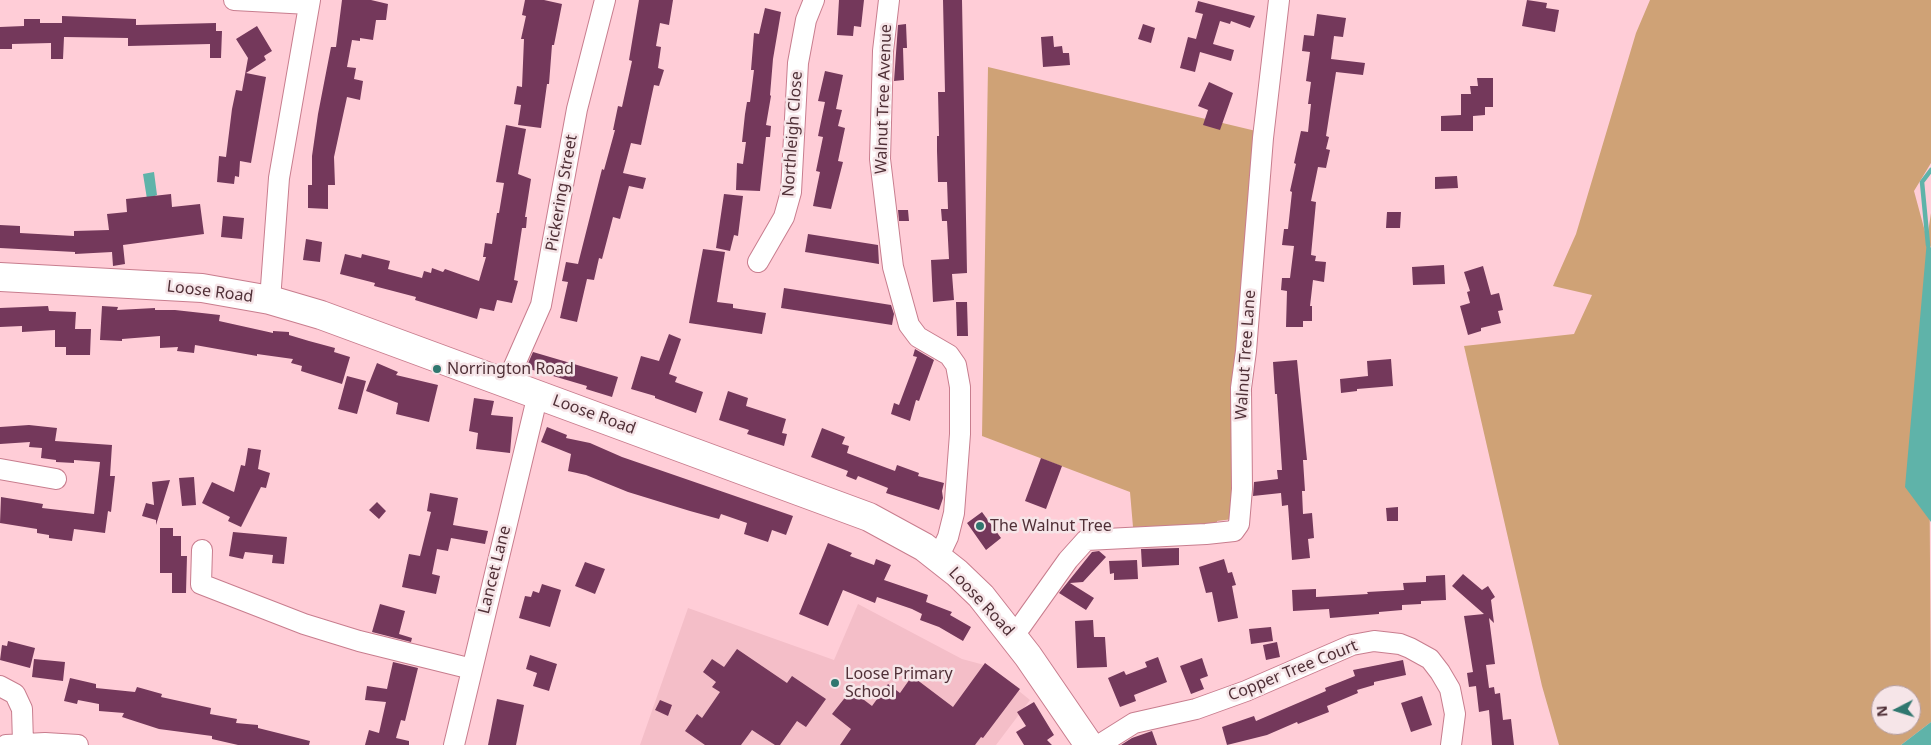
<!DOCTYPE html>
<html>
<head>
<meta charset="utf-8">
<style>
	body { margin:0 }
	#map { position:relative; width:1931px; height:745px; overflow:hidden; background:#ffcdd7; font-family:"Noto Sans",sans-serif }
	canvas { display:block }
	.north { position:absolute; left:1871px; top:685px; width:50px; height:50px; box-sizing:border-box; background:#f6e5e8; border:1px solid #b49da1; border-radius:50%; rotate:265deg; font-size:14px; font-weight:700; line-height:20px; text-align:center; color:#503037 }
	.north::after { content:''; display:block; margin:auto; width:18px; height:22px; background:#30776f; clip-path:polygon(50% 0,100% 100%,50% 72%,0 100%) }
</style>
</head>
<body>
<div id="map">
<canvas width="1931" height="745"></canvas>
<div class="north">N</div>
</div>
<script>
const ctx = document.querySelector('canvas').getContext('2d');
ctx.lineJoin = 'round';
function paint(path, color) { ctx.fillStyle = color; ctx.fill(path, 'evenodd'); }
const shape = rows => new Path2D(rows.map(r => 'M' + r).join(''));
function stroke(path, color, width, dash) { ctx.strokeStyle = color; ctx.lineWidth = width; ctx.lineCap = dash ? 'butt' : 'round'; ctx.setLineDash(dash || []); ctx.stroke(path); }
function write(font, color, halo, rows, align = 'center') {
  ctx.font = font + ' "Noto Sans",sans-serif'; ctx.lineWidth = 5; ctx.setLineDash([]); ctx.textBaseline = 'middle'; ctx.strokeStyle = halo; ctx.fillStyle = color; for (const [text, x, y, turn = 0] of rows) {
    ctx.save(); ctx.translate(x, y); ctx.rotate((+turn || 0) * Math.PI / 180); ctx.textAlign = isNaN(turn) ? turn : align; if (halo) ctx.strokeText(text, 0, 0); ctx.fillText(text, 0, 0); ctx.restore();
  }
}
paint(shape([
	[858,604,962,659,988,666,1030,700,996,745,640,745,688,608,834,660]
]), '#f4bec8');
paint(shape([
	[1650,0,1931,0,1931,163,1914,191,1927,239,1931,213,1931,248,1928,241,1931,722,1901,745,1559,745,1542,686,1464,346,1574,334,1592,295,1553,286,1576,234,1636,33],
	[1881,695,1911,695,1911,725,1881,725],
	[988,67,1256,131,1233,519,1217,521,1217,525,1133,527,1130,492,982,436]
]), '#cfa276');
paint(shape([
	[154,172,157,195,147,199,143,174],
	[1927,240,1931,248,1931,522,1905,487],
	[1931,722,1931,745,1901,745]
]), '#5fb3a9');
stroke(shape([
	[1928,245,1922,182,1931,170]
]), '#5fb3a9', 4.5);
paint(shape([
	[342,0,371,0,388,4,386,20,376,20,373,40,360,38,360,41,352,40,347,67,356,68,354,79,363,81,360,100,347,97,334,157,335,185,328,185,328,209,308,208,308,185,312,185,312,156,318,114,331,47,336,47],
	[525,0,544,0,562,4,554,45,552,45,549,84,547,84,541,128,518,125,521,105,514,104,517,86,522,87,524,39,521,39,526,16,522,15],
	[639,0,673,0,669,25,660,23,656,46,661,47,658,68,664,70,659,86,654,85,641,145,631,143,623,173,646,178,643,189,629,186,620,219,613,217,602,259,599,258,594,280,587,279,577,322,560,318,568,282,562,281,566,262,578,264,602,169,604,170,615,130,613,130,618,106,622,107,632,61,629,60],
	[839,0,864,0,861,27,854,26,853,36,837,35],
	[943,0,962,0,967,273,952,274,954,300,933,302,931,260,949,259,947,221,942,221,941,209,948,209,947,182,938,182,937,151,937,136,939,136,938,92,945,92],
	[1527,0,1547,3,1546,8,1559,10,1555,32,1522,26],
	[1198,1,1255,16,1250,28,1231,21,1230,24,1220,21,1213,44,1234,50,1231,61,1200,52,1195,72,1180,68,1188,37,1196,39,1203,14,1195,12],
	[765,8,781,12,773,59,770,95,771,96,766,125,771,126,770,137,766,137,760,191,736,190,737,163,743,164,746,142,742,142,745,114,747,102,750,102,754,70,751,70,754,33,759,34],
	[1317,14,1346,18,1343,37,1334,36,1331,59,1365,63,1363,75,1336,72,1326,136,1329,137,1326,149,1330,150,1326,168,1318,167,1311,201,1316,202,1311,255,1316,256,1315,261,1326,262,1324,282,1313,280,1310,306,1312,306,1312,321,1303,321,1303,327,1286,327,1287,291,1281,290,1282,278,1290,278,1294,246,1282,245,1284,229,1288,229,1292,192,1290,191,1296,164,1294,163,1301,131,1308,132,1311,104,1308,104,1311,82,1306,81,1310,52,1302,51,1304,35,1314,36],
	[62,16,136,19,136,25,216,23,216,31,222,31,221,58,210,58,210,44,128,46,128,38,64,37,63,59,51,59,51,43,12,44,12,49,0,49,0,27,24,26,24,19,40,19,40,23,62,23],
	[906,24,907,48,903,48,904,80,894,81,898,25],
	[1143,24,1155,28,1151,43,1138,39],
	[257,26,272,51,264,56,266,60,246,73,266,77,251,163,240,161,239,177,235,176,234,184,217,182,219,156,226,157,232,109,236,90,242,91,248,58,236,39],
	[1053,36,1054,47,1062,46,1063,53,1069,53,1070,65,1043,67,1041,37],
	[825,71,843,75,836,109,842,110,838,126,845,128,838,161,843,162,831,209,813,206,820,172,816,171,823,137,818,136,825,102,818,101],
	[1477,78,1493,78,1493,107,1485,107,1485,115,1473,116,1473,131,1441,131,1441,116,1461,115,1461,94,1471,94,1470,86,1478,86],
	[1209,82,1233,93,1220,130,1203,125,1208,110,1198,106],
	[506,125,526,129,518,174,531,179,525,217,527,217,526,228,522,228,514,280,518,281,512,303,497,300,494,311,480,308,477,319,415,300,416,297,374,286,375,283,340,274,345,254,361,258,362,254,390,261,388,269,422,278,424,271,431,273,432,268,443,272,445,269,479,281,486,257,483,257,485,243,492,244,497,213,499,213,504,183,496,182],
	[1457,176,1458,188,1435,189,1435,177],
	[171,194,172,207,200,204,204,234,123,245,125,264,113,266,112,252,75,254,75,252,0,248,0,225,20,226,20,233,74,236,74,231,109,230,107,214,127,212,126,199],
	[724,194,743,196,738,236,734,235,730,251,716,248],
	[898,210,908,210,909,221,899,221],
	[1387,212,1401,212,1400,228,1386,228],
	[223,216,244,218,242,239,221,237],
	[808,234,878,245,879,264,805,252],
	[306,239,322,242,320,262,303,260],
	[703,249,725,252,717,302,733,304,733,308,766,313,762,334,689,323],
	[1444,265,1445,284,1413,285,1412,267],
	[1483,266,1491,295,1499,293,1503,310,1498,311,1501,323,1481,328,1481,331,1468,335,1460,306,1470,303,1467,292,1470,291,1464,272],
	[784,288,891,305,894,314,892,325,781,308],
	[956,302,967,302,968,336,957,336],
	[48,306,49,311,76,312,75,329,91,329,90,355,66,355,66,347,55,347,55,330,22,332,22,326,0,327,0,308],
	[102,306,118,307,117,310,155,308,155,310,175,310,220,315,219,321,273,333,273,331,289,332,289,335,309,341,335,348,334,352,350,357,342,384,301,371,302,366,291,363,293,359,257,354,257,356,195,345,194,353,177,351,178,347,160,348,160,336,122,339,122,341,100,340],
	[669,334,681,339,669,374,677,377,675,382,703,392,696,413,655,398,655,396,631,389,641,356,659,361],
	[915,349,934,360,919,401,916,400,910,421,891,414,894,403,899,405,917,357,913,356],
	[533,352,618,377,612,397,586,389,587,386,526,368],
	[1391,359,1393,386,1357,389,1357,391,1341,393,1340,379,1368,376,1367,361],
	[1297,360,1307,460,1303,460,1305,491,1302,491,1303,514,1312,513,1314,538,1308,539,1310,558,1292,560,1288,505,1282,506,1281,493,1253,496,1254,482,1278,479,1277,470,1282,470,1277,394,1275,394,1273,362],
	[377,363,398,372,396,375,438,385,429,422,396,414,398,403,366,391],
	[347,376,366,381,357,414,338,409],
	[728,391,748,398,746,406,786,419,782,433,787,434,784,446,747,434,749,430,719,420],
	[474,398,494,401,491,415,513,417,510,453,476,449,478,433,469,431],
	[29,425,57,428,55,441,112,445,110,476,115,476,111,512,108,511,105,533,74,529,72,541,49,538,49,535,37,533,37,529,0,523,1,497,43,504,42,508,94,514,100,462,74,460,74,463,56,462,56,460,41,458,42,448,29,447,30,442,0,444,0,427],
	[547,427,567,435,566,438,590,443,622,457,793,516,786,535,772,530,768,542,744,534,747,523,721,514,719,519,690,511,628,492,586,475,568,471,571,454,541,442],
	[822,428,845,437,842,444,849,446,847,453,895,471,897,465,919,473,918,476,944,483,942,491,943,498,939,510,886,493,888,488,858,476,856,480,846,476,848,471,811,457],
	[248,448,261,450,258,469,270,473,266,488,261,487,241,527,228,521,230,517,202,503,212,482,234,492,241,465,245,466],
	[1041,458,1062,466,1046,509,1025,501],
	[194,477,196,505,182,506,179,478],
	[170,480,156,525,156,520,142,516,146,503,154,505,152,482],
	[430,493,458,498,453,525,488,531,485,544,451,538,448,551,437,549,432,574,440,576,436,594,402,587,409,554,420,556,431,512,427,511],
	[377,502,386,511,379,519,369,510],
	[1398,507,1398,521,1387,521,1386,508],
	[982,512,1001,538,986,550,967,523],
	[160,528,173,528,173,536,181,536,181,556,187,556,186,593,172,593,172,573,160,573],
	[233,532,287,537,284,564,272,563,273,555,245,552,243,559,229,556],
	[828,543,852,553,850,556,874,565,876,559,891,565,884,580,928,595,926,602,952,612,950,615,971,627,963,641,939,627,920,620,922,614,912,609,877,597,875,603,843,590,828,626,799,614],
	[1179,548,1179,565,1142,567,1141,549],
	[1099,551,1106,557,1083,582,1070,583,1094,598,1086,610,1059,593,1092,552],
	[1224,559,1228,573,1232,572,1236,585,1232,586,1238,618,1218,622,1212,592,1206,593,1199,567],
	[1137,560,1138,579,1114,580,1114,573,1110,574,1109,561],
	[585,562,605,569,595,594,575,586],
	[1463,574,1482,590,1488,586,1495,597,1491,600,1494,623,1489,618,1495,664,1486,665,1489,688,1494,687,1495,694,1500,693,1503,720,1511,719,1514,745,1492,745,1489,710,1479,712,1476,686,1469,687,1467,673,1473,672,1464,616,1484,614,1452,586],
	[1445,575,1446,600,1421,601,1421,604,1402,605,1402,610,1379,612,1379,614,1330,618,1329,609,1293,611,1292,590,1316,589,1316,597,1368,594,1367,592,1404,590,1403,583,1426,582,1426,576],
	[542,584,561,590,550,627,519,618,525,596,531,597,533,591,539,593],
	[380,604,405,611,399,634,412,638,411,642,372,632],
	[1093,620,1094,637,1105,637,1107,667,1077,668,1075,621],
	[1271,627,1273,641,1251,644,1249,629],
	[8,641,35,648,30,668,0,660,2,645,7,646],
	[1277,642,1280,657,1266,660,1263,645],
	[737,649,787,683,792,676,826,699,806,727,797,721,780,745,775,745,752,730,741,745,705,745,685,731,697,714,702,718,720,692,712,687,716,682,703,672,712,659,724,667],
	[530,655,557,664,549,691,533,686,537,673,526,669],
	[1158,657,1167,682,1134,695,1136,701,1120,707,1108,678,1124,671,1126,675,1147,667,1145,662],
	[1202,658,1208,676,1200,679,1204,689,1191,694,1180,666],
	[34,659,65,662,63,681,32,677],
	[1403,660,1406,675,1374,682,1374,685,1357,690,1358,693,1327,706,1329,712,1298,724,1297,722,1267,735,1227,745,1222,727,1254,716,1256,721,1326,691,1325,688,1355,676,1353,670],
	[393,662,418,668,405,721,401,720,396,738,409,741,409,745,365,745,369,730,379,733,386,702,365,700,367,686,387,689],
	[985,663,1020,689,983,738,981,737,975,745,840,745,851,729,832,714,851,690,872,706,888,684,900,693,912,676,953,707],
	[70,678,96,684,96,688,135,692,137,687,162,694,161,697,211,708,210,714,237,719,236,723,258,725,258,728,310,741,309,745,238,745,212,739,212,736,159,729,122,717,124,713,99,711,99,704,78,700,77,704,64,701],
	[1422,696,1432,725,1411,732,1401,703],
	[497,699,524,705,516,745,488,745],
	[660,700,672,705,668,716,655,710],
	[1034,702,1054,735,1047,740,1052,745,1024,745,1016,732,1026,726,1017,712],
	[1152,731,1157,745,1121,745,1132,738]
]), '#74385b');
const minor = shape([
	[234,0,309,4],
	[889,0,883,51,880,159,893,267,909,325,918,337,949,355,956,365,960,387,960,434,954,513,948,537,938,558],
	[758,262,784,217,791,192,798,63,806,20,814,0],
	[270,300,279,178,310,0],
	[507,382,541,305,577,109,605,0],
	[0,469,56,479],
	[202,550,201,584,304,624,359,641,472,669],
	[1011,634,1021,626,1068,560,1086,540,1206,534,1234,531,1239,524,1242,489,1241,388,1246,351,1263,138,1279,0],
	[0,686,15,694,22,709,23,743],
	[6,745,45,743,78,745],
	[454,745,538,394],
	[1099,745,1134,723,1196,709,1246,691,1352,645,1374,641,1400,644,1410,648,1430,659,1440,672,1450,689,1455,714,1451,745]
]);
const highway = shape([
	[0,277,202,288,270,300,321,315,869,517,924,547,957,573,981,596,1028,656,1089,745]
]);
stroke(minor, '#c87d8e', 22);
stroke(highway, '#c87d8e', 30);
stroke(minor, '#fff', 20);
stroke(highway, '#fff', 28);
for (const [x, y, r, color] of [
	[437,369,5,"#30776f"],
	[980,526,5,"#30776f"],
	[835,683,5,"#30776f"]
]) { const dot = new Path2D(); dot.arc(x, y, r, 0, 2 * Math.PI); ctx.fillStyle = color; ctx.fill(dot); stroke(dot, '#f6e5e8', 2); }
write('16px', '#503037', '#f6e5e8', [
	["Walnut Tree Avenue",884,99,-88],
	["Northleigh Close",793,134,-86],
	["Pickering Street",562,193,-80],
	["Loose Road",210,292,7],
	["Walnut Tree Lane",1246,355,-86],
	["Loose Road",594,415,20],
	["Lancet Lane",495,570,-76],
	["Loose Road",981,602,47],
	["Copper Tree Court",1293,671,-22]
]);
write('16px', '#503037', '#f6e5e8', [
	["Norrington Road",447,369],
	["The Walnut Tree",990,526],
	["Loose Primary",845,674],
	["School",845,692]
], 'left');
</script>
</body>
</html>
